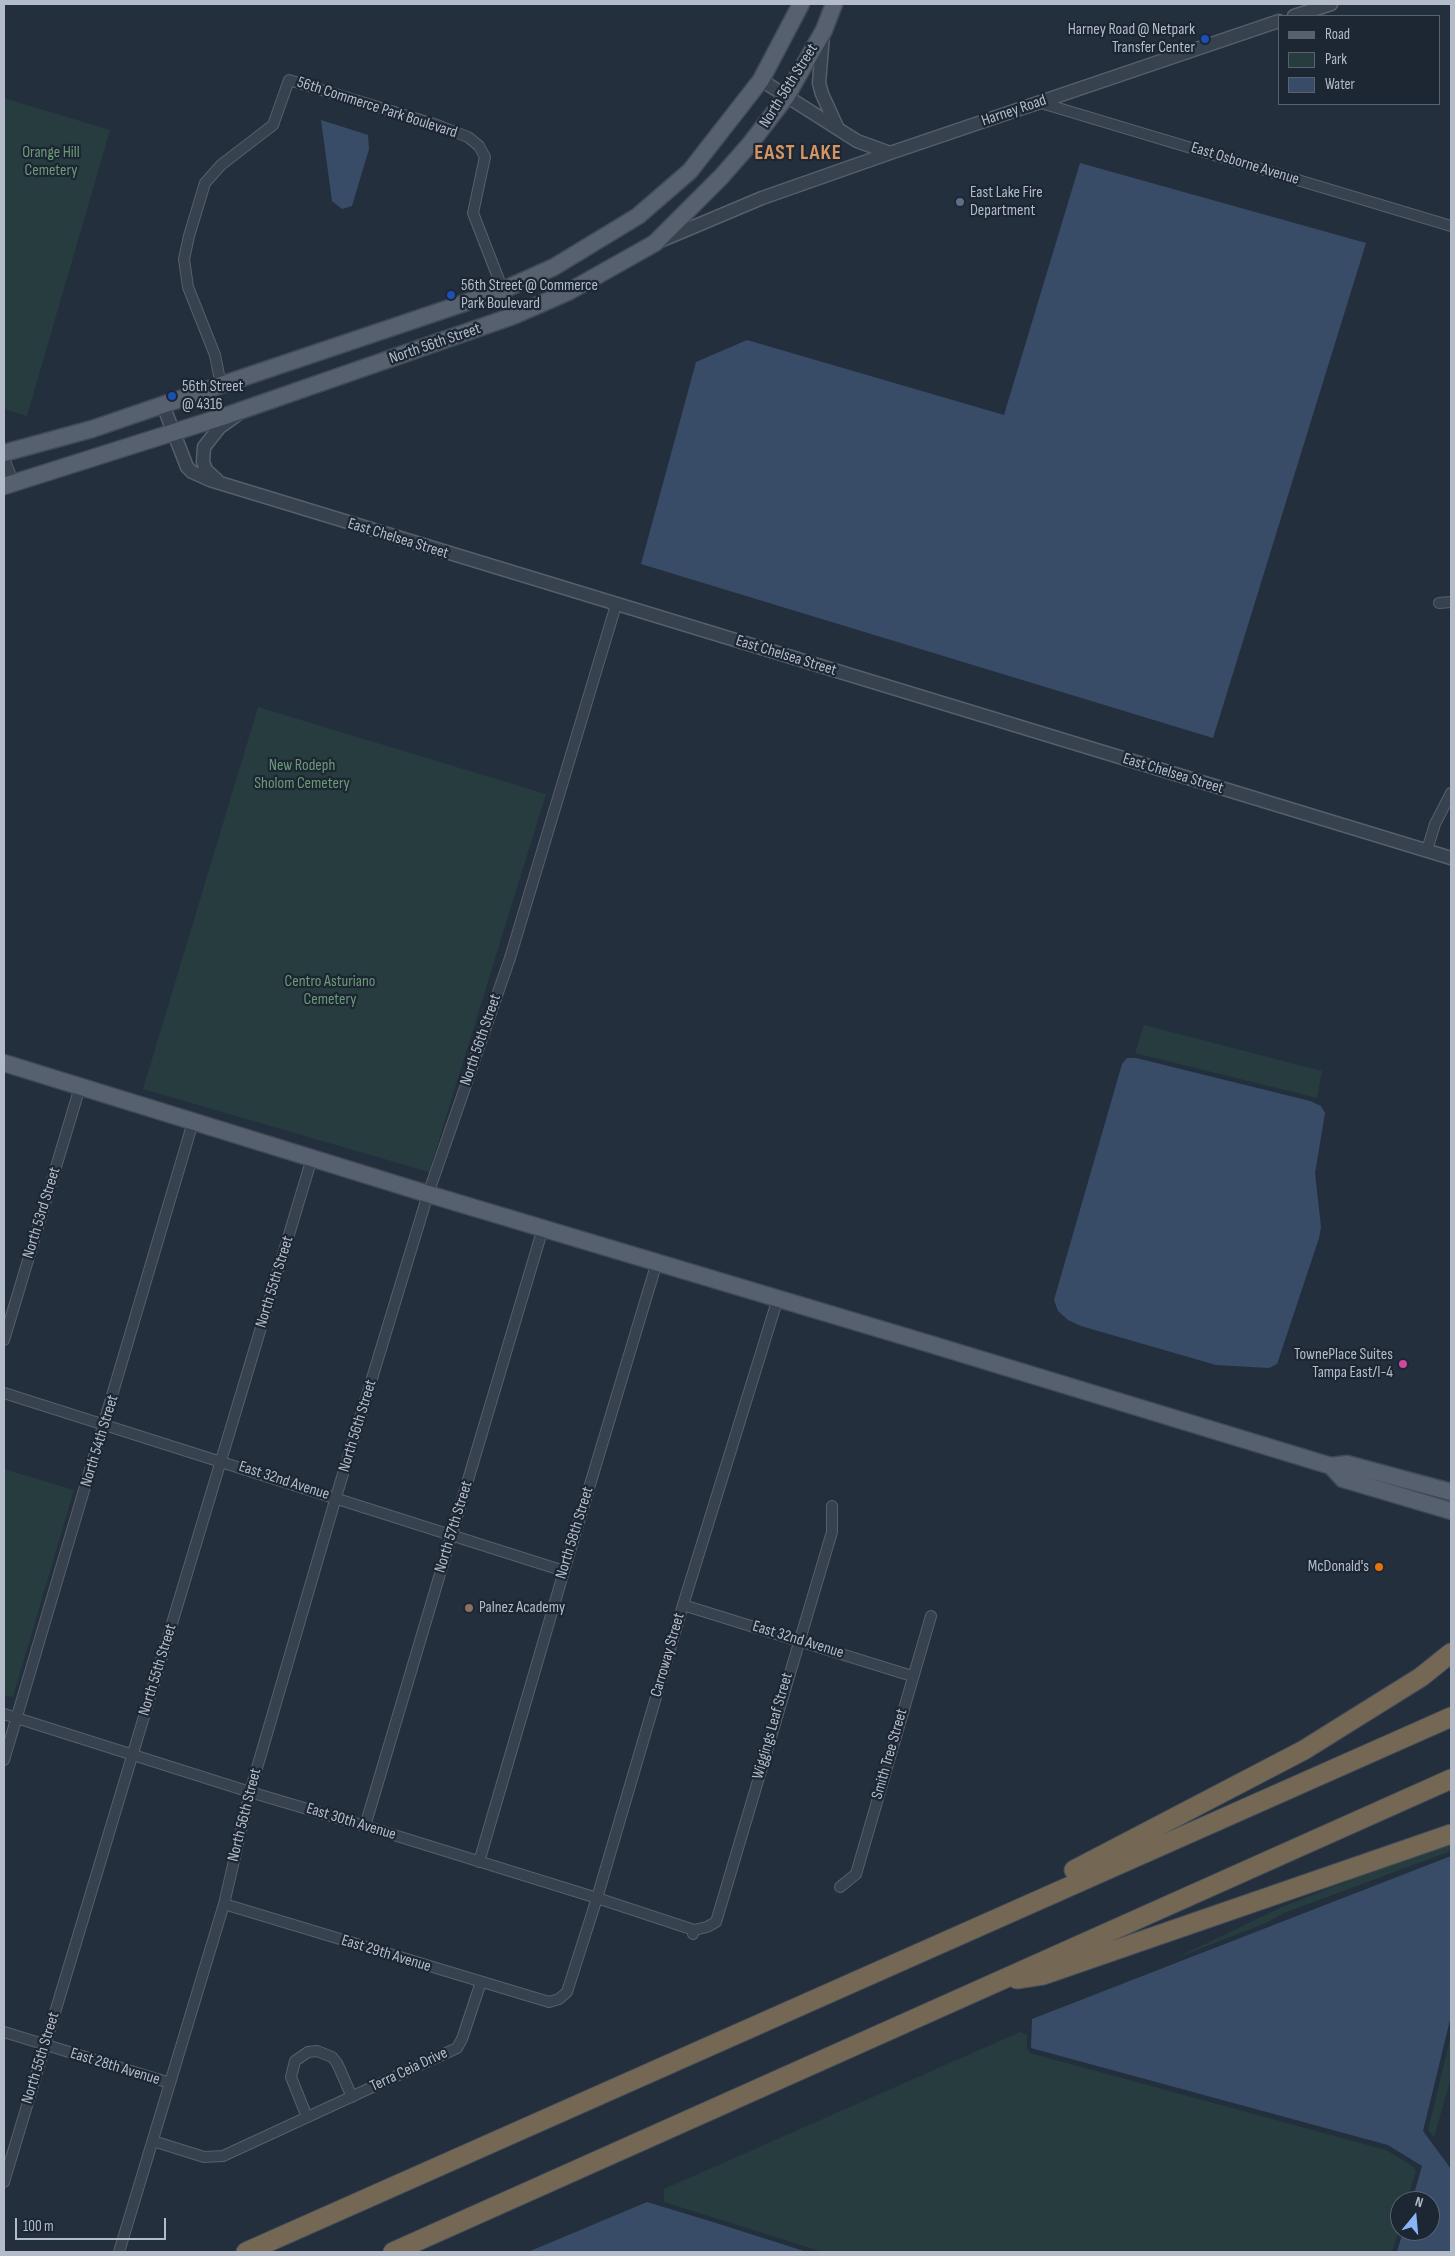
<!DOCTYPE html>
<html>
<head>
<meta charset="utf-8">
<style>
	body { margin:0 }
	#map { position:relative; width:1455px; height:2256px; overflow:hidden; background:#242f3e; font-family:"Sofia Sans Condensed",sans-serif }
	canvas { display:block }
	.frame { position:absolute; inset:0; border:5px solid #b4bcc9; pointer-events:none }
	.legend { position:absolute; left:1278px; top:15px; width:162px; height:90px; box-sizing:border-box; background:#1d2633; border:1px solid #59626f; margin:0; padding:6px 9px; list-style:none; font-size:15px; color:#b4bcc9 }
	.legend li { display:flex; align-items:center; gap:10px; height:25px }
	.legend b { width:25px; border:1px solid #59626f }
	.north { position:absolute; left:1390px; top:2191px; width:50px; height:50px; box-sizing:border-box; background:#1d2633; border:1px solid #59626f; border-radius:50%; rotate:17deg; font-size:14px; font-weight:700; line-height:20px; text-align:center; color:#b4bcc9 }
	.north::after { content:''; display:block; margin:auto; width:18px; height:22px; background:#8ab4f8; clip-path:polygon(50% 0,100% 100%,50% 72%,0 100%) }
	.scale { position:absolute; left:15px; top:2218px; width:151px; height:22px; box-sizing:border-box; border:2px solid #b4bcc9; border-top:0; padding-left:6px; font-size:15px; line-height:18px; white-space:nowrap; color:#b4bcc9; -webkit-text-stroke:4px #1d2633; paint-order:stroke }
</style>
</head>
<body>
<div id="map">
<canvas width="1455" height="2256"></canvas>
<div class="frame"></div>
<ul class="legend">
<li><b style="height:6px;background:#56606e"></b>Road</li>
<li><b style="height:14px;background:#263c3f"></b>Park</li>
<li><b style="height:14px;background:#394c67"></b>Water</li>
</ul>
<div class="north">N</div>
<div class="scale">100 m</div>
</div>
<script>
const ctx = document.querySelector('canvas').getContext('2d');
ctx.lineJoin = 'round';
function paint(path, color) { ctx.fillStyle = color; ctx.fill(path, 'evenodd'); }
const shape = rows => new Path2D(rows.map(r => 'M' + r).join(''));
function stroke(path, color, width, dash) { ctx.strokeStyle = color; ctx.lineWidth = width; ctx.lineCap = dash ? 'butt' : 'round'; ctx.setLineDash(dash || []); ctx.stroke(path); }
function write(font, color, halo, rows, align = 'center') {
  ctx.font = font + ' "Sofia Sans Condensed",sans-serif'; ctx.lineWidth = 4.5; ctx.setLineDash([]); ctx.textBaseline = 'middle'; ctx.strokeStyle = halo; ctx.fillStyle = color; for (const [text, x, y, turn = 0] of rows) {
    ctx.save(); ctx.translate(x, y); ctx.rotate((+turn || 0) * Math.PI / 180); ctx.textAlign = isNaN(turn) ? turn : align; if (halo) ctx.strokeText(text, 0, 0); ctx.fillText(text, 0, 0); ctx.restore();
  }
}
paint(shape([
	[4,98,110,130,27,416,4,409],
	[258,707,546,794,429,1172,143,1089],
	[1144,1025,1322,1071,1317,1098,1135,1053],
	[4,1469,74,1490,13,1697,4,1695],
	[1451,1841,1451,1851,1284,1913,1266,1923,1174,1959,1284,1906],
	[1020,2032,1027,2035,1027,2048,1030,2053,1386,2150,1414,2167,1416,2171,1407,2201,1400,2201,1400,2226,1392,2252,823,2252,664,2202,664,2189],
	[1451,2035,1451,2078,1434,2137,1428,2130]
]), '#263c3f');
paint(shape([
	[321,120,368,135,369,149,352,206,342,209,332,201],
	[1080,163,1366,243,1213,738,641,564,696,362,747,340,1004,415],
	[1127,1058,1136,1058,1310,1101,1321,1106,1325,1113,1315,1173,1321,1227,1319,1238,1277,1364,1269,1368,1216,1365,1081,1326,1068,1320,1058,1311,1054,1300,1122,1064],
	[1451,1856,1451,2016,1423,2131,1451,2169,1451,2252,1397,2252,1403,2231,1430,2231,1430,2201,1412,2201,1422,2166,1388,2145,1031,2048,1032,2019],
	[647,2202,716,2223,807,2252,528,2252]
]), '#394c67');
const minor = shape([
	[1038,102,1451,226],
	[221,385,215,355,188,287,184,259,189,236,205,183,221,165,273,125,289,80,437,125,468,137,479,146,485,157,473,213,513,316],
	[4,459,14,483],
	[1439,603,1451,602],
	[1427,850,1435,824,1451,793],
	[4,1340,80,1087],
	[4,1393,564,1571],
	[683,1605,912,1676],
	[4,1714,250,1792,365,1826,597,1898,694,1930,693,1934],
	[4,1760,193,1122],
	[365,1826,543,1228],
	[479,1862,564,1571,657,1262],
	[840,1887,856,1874,931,1616],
	[224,1904,549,2002,559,1999,567,1992,597,1898,683,1605,778,1298],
	[694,1930,707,1927,716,1922,832,1532,832,1506],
	[4,2032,170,2083],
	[307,2117,291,2077,295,2061,308,2052,317,2051,332,2057,337,2063,352,2097],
	[153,2141,204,2157,223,2156,457,2048,462,2039,481,1982],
	[4,2182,312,1158],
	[119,2252,224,1904,250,1792,336,1497,428,1194,510,958,616,605]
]);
const tertiary = shape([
	[1294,16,1331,4],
	[823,35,819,83,822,94,838,129],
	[761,80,857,141,890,153,1279,21],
	[660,241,762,198,890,153],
	[163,405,187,467,192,472,210,480,1451,858],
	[217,480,206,470,203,462,204,447,219,428,237,415]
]);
const primary = shape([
	[4,453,92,429,221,385,503,290,554,267,638,216,690,171,761,80,801,4],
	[4,486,228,415,513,316,568,292,655,243,721,177,750,144,786,97,824,30,834,4],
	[4,1063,428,1194,930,1344,1331,1466,1347,1464,1451,1492],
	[1331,1466,1343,1479,1451,1511]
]);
const motorway = shape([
	[1074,1870,1304,1750,1421,1677,1451,1653],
	[1017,1979,1043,1975,1451,1834],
	[246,2252,1451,1717],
	[393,2252,1451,1779]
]);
stroke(minor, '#565f6c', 12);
stroke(tertiary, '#565f6c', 15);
stroke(primary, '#414a57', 19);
stroke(motorway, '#434c59', 21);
stroke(minor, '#38414e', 10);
stroke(tertiary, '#38414e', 12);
stroke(primary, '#56606e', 16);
stroke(motorway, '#746855', 19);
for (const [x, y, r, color] of [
	[1205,39,5,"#1a4fb4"],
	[960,202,5,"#5c6f8a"],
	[451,295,5,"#1a4fb4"],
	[172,396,5,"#1a4fb4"],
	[1403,1364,5,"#d1479c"],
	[1379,1567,5,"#e8710a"],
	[469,1608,5,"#8d6e63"]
]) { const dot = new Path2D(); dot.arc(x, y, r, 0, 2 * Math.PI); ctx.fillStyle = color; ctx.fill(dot); stroke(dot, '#1d2633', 2); }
write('16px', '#b4bcc9', '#1d2633', [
	["Harney Road @ Netpark",1195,30,"right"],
	["Transfer Center",1195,48,"right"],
	["East Lake Fire",970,193],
	["Department",970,211],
	["56th Street @ Commerce",461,286],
	["Park Boulevard",461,304],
	["56th Street",182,387],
	["@ 4316",182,405],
	["TownePlace Suites",1393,1355,"right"],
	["Tampa East/I-4",1393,1373,"right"],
	["McDonald's",1369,1567,"right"],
	["Palnez Academy",479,1608]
], 'left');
write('16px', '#b4bcc9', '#1d2633', [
	["North 56th Street",789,86,-58],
	["56th Commerce Park Boulevard",377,108,18],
	["Harney Road",1014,111,-19],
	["East Osborne Avenue",1245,164,17],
	["North 56th Street",435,344,-19],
	["East Chelsea Street",398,539,17],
	["East Chelsea Street",786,656,17],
	["East Chelsea Street",1173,774,17],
	["North 56th Street",481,1040,-71],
	["North 53rd Street",42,1213,-73],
	["North 55th Street",275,1282,-73],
	["North 56th Street",358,1426,-73],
	["North 54th Street",100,1441,-73],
	["East 32nd Avenue",284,1481,18],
	["North 57th Street",454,1527,-73],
	["North 58th Street",575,1533,-73],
	["East 32nd Avenue",798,1640,17],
	["Carroway Street",668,1655,-74],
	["North 55th Street",158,1670,-73],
	["Wiggings Leaf Street",773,1726,-74],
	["Smith Tree Street",890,1754,-74],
	["North 56th Street",245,1815,-76],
	["East 30th Avenue",351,1822,17],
	["East 29th Avenue",386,1954,17],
	["North 55th Street",41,2058,-73],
	["East 28th Avenue",115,2067,17],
	["Terra Ceia Drive",409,2070,-25]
]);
write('16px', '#6b9a76', '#1d2633', [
	["Orange Hill",51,153],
	["Cemetery",51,171],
	["New Rodeph",302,766],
	["Sholom Cemetery",302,784],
	["Centro Asturiano",330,982],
	["Cemetery",330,1000]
]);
ctx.letterSpacing = '1px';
write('bold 21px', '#d59563', '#1d2633', [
	["EAST LAKE",798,154]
]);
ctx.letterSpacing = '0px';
</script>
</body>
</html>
